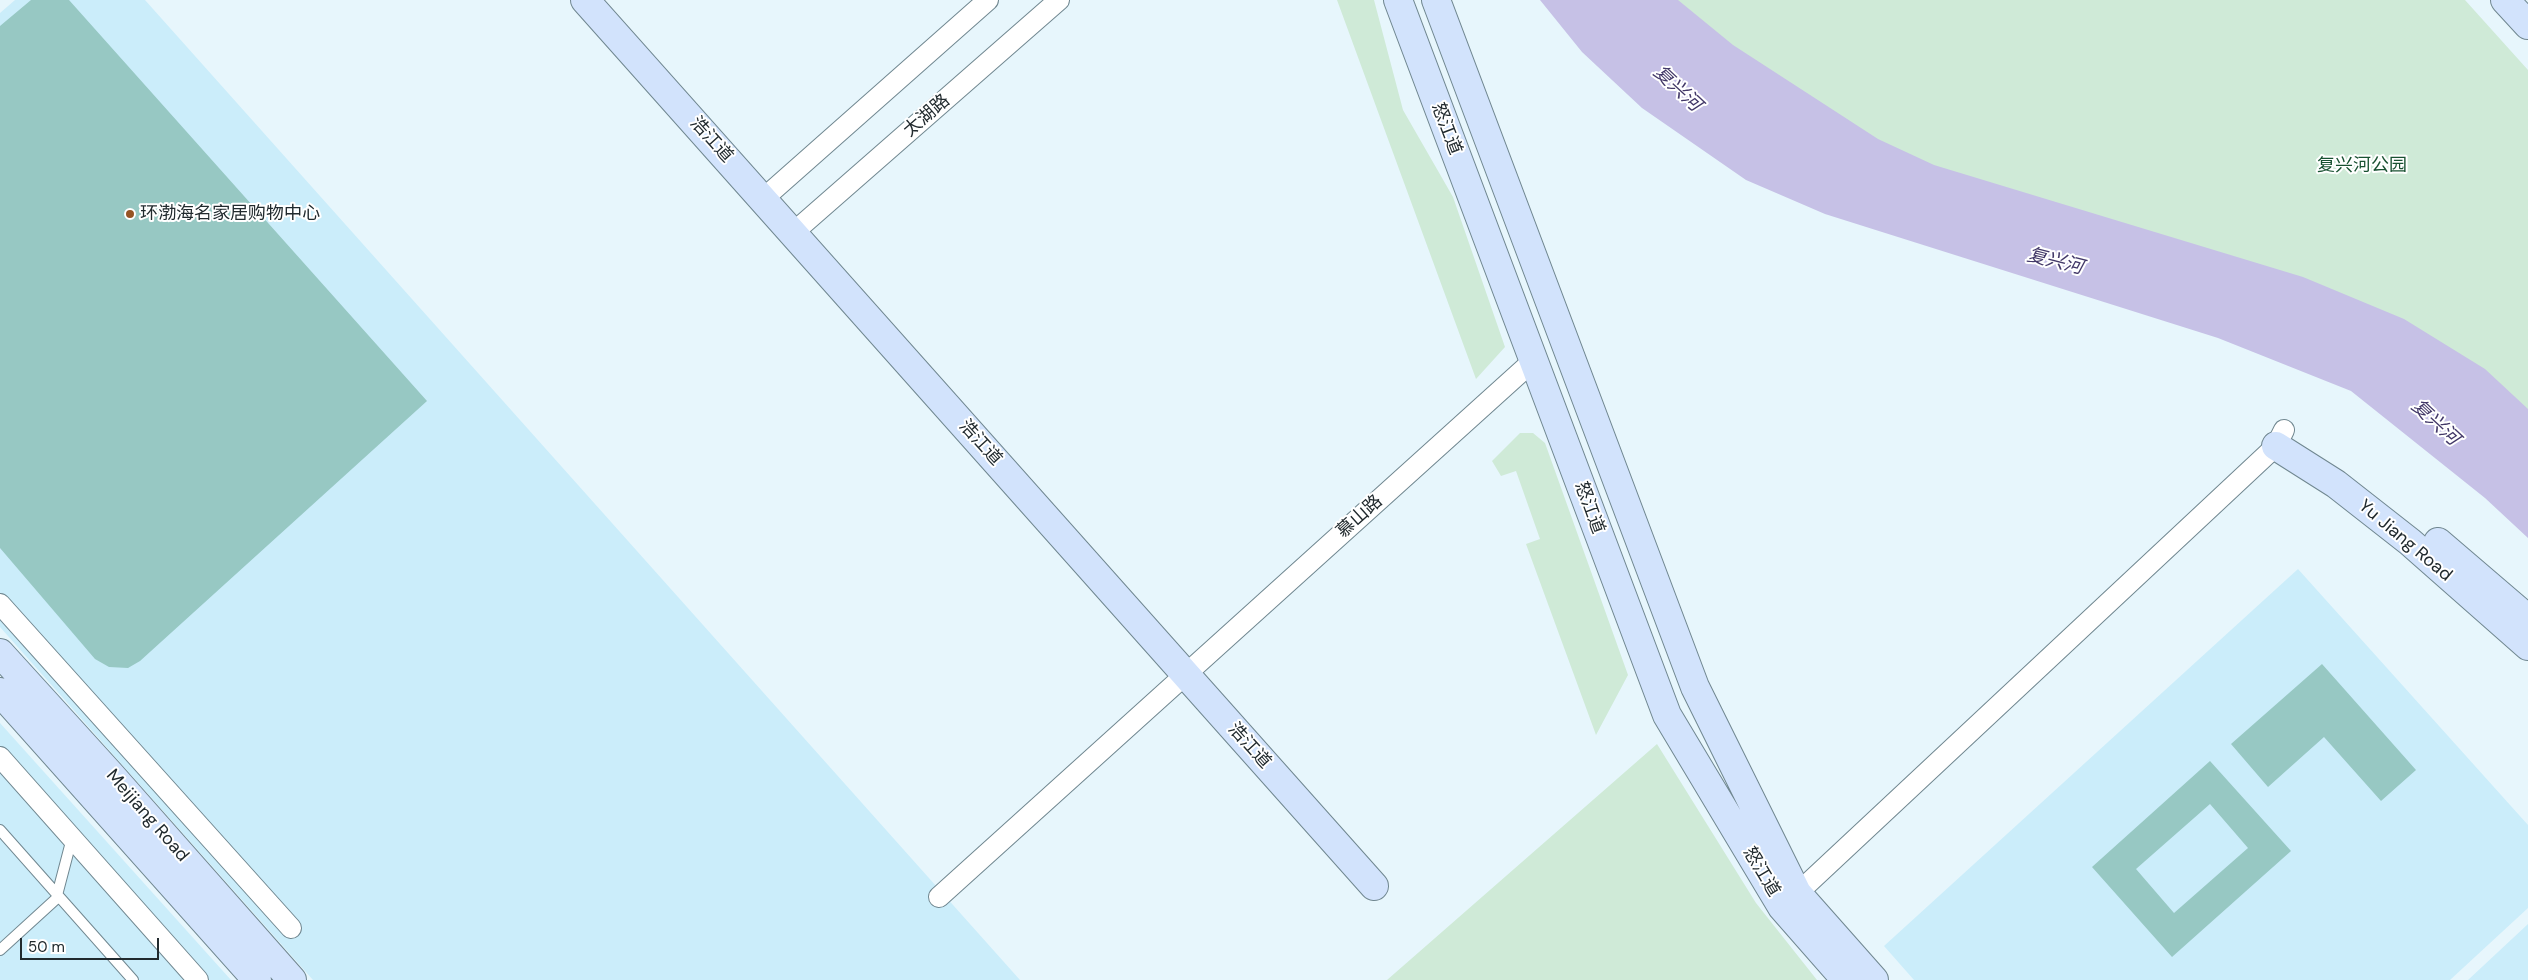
<!DOCTYPE html>
<html>
<head>
<meta charset="utf-8">
<style>
	body { margin:0 }
	#map { position:relative; width:2528px; height:980px; overflow:hidden; background:#e7f6fc; font-family:"DM Sans",sans-serif }
	canvas { display:block }
	.scale { position:absolute; left:20px; top:938px; width:139px; height:22px; box-sizing:border-box; border:2px solid #212a2e; border-top:0; padding-left:6px; font-size:15px; line-height:18px; white-space:nowrap; color:#212a2e; -webkit-text-stroke:4px #fff; paint-order:stroke }
</style>
</head>
<body>
<div id="map">
<canvas width="2528" height="980"></canvas>
<div class="scale">50 m</div>
</div>
<script>
const ctx = document.querySelector('canvas').getContext('2d');
ctx.lineJoin = 'round';
function paint(path, color) { ctx.fillStyle = color; ctx.fill(path, 'evenodd'); }
const shape = rows => new Path2D(rows.map(r => 'M' + r).join(''));
function stroke(path, color, width, dash) { ctx.strokeStyle = color; ctx.lineWidth = width; ctx.lineCap = dash ? 'butt' : 'round'; ctx.setLineDash(dash || []); ctx.stroke(path); }
function write(font, color, halo, rows, align = 'center') {
  ctx.font = font + ' "DM Sans","Noto Sans SC",sans-serif'; ctx.lineWidth = 4; ctx.setLineDash([]); ctx.textBaseline = 'middle'; ctx.strokeStyle = halo; ctx.fillStyle = color; for (const [text, x, y, turn = 0] of rows) {
    ctx.save(); ctx.translate(x, y); ctx.rotate((+turn || 0) * Math.PI / 180); ctx.textAlign = isNaN(turn) ? turn : align; if (halo) ctx.strokeText(text, 0, 0); ctx.fillText(text, 0, 0); ctx.restore();
  }
}
paint(shape([
	[15,0,145,0,1020,980,313,980,0,627,0,13],
	[2298,569,2528,825,2528,908,2450,980,1914,980,1884,946],
	[0,723,231,980,0,980],
	[2528,924,2528,980,2468,980]
]), '#cbedfa');
paint(shape([
	[1337,0,1374,0,1403,110,1453,197,1505,347,1476,379],
	[1640,0,2465,0,2528,70,2528,482,2375,344,1789,146],
	[1520,433,1533,433,1545,443,1628,675,1596,735,1526,544,1540,539,1516,471,1501,476,1492,461],
	[1657,744,1756,903,1817,980,1387,980]
]), '#cfead7');
paint(shape([
	[1540,0,1678,0,1733,45,1878,139,1934,165,2303,277,2404,319,2485,369,2528,409,2528,538,2485,498,2351,391,2218,338,1825,214,1746,180,1642,108,1582,52]
]), '#c6c1e6');
paint(shape([
	[31,0,69,0,427,401,140,661,128,668,109,667,95,659,0,548,0,26],
	[2322,664,2416,770,2381,801,2324,737,2268,787,2231,744],
	[2210,761,2291,851,2172,957,2092,867],
	[2210,804,2248,848,2174,913,2136,869]
]), '#97c8c3');
const lane = shape([
	[0,830,133,980],
	[0,950,56,899,72,838]
]);
const street = shape([
	[763,199,988,0],
	[794,232,1059,0],
	[0,604,291,928],
	[0,757,198,980],
	[939,897,1534,360],
	[1787,903,2276,446,2284,430]
]);
const secondary = shape([
	[585,0,1374,886],
	[1398,0,1667,715,1782,907,1846,980],
	[1436,0,1695,687,1797,893,1874,980],
	[2505,0,2528,25],
	[2276,446,2336,484,2410,542,2528,646],
	[2438,542,2528,619],
	[0,653,110,774,292,980],
	[0,692,257,980]
]);
stroke(lane, '#708790', 12);
stroke(street, '#708790', 22);
stroke(secondary, '#708790', 30);
stroke(lane, '#fff', 10);
stroke(street, '#fff', 20);
stroke(secondary, '#d2e3fc', 28);
for (const [x, y, r, color] of [
	[130,214,5,"#965324"]
]) { const dot = new Path2D(); dot.arc(x, y, r, 0, 2 * Math.PI); ctx.fillStyle = color; ctx.fill(dot); stroke(dot, '#fff', 2); }
write('18px', '#212a2e', '#fff', [
	["太湖路",927,116,-41],
	["怒江道",1446,129,69],
	["浩江道",711,140,48],
	["浩江道",980,443,48],
	["怒江道",1589,508,70],
	["慕山路",1360,517,-42],
	["Yu Jiang Road",2405,541,40],
	["浩江道",1249,746,48],
	["Meijiang Road",147,816,49],
	["怒江道",1761,872,59]
]);
write('18px', '#185131', '#fff', [
	["复兴河公园",2362,166]
]);
write('18px', '#212a2e', '#fff', [
	["环渤海名家居购物中心",140,214]
], 'left');
write('italic 19px', '#423868', '#fff', [
	["复兴河",1677,89,43],
	["复兴河",2055,262,14],
	["复兴河",2435,423,43]
]);
</script>
</body>
</html>
